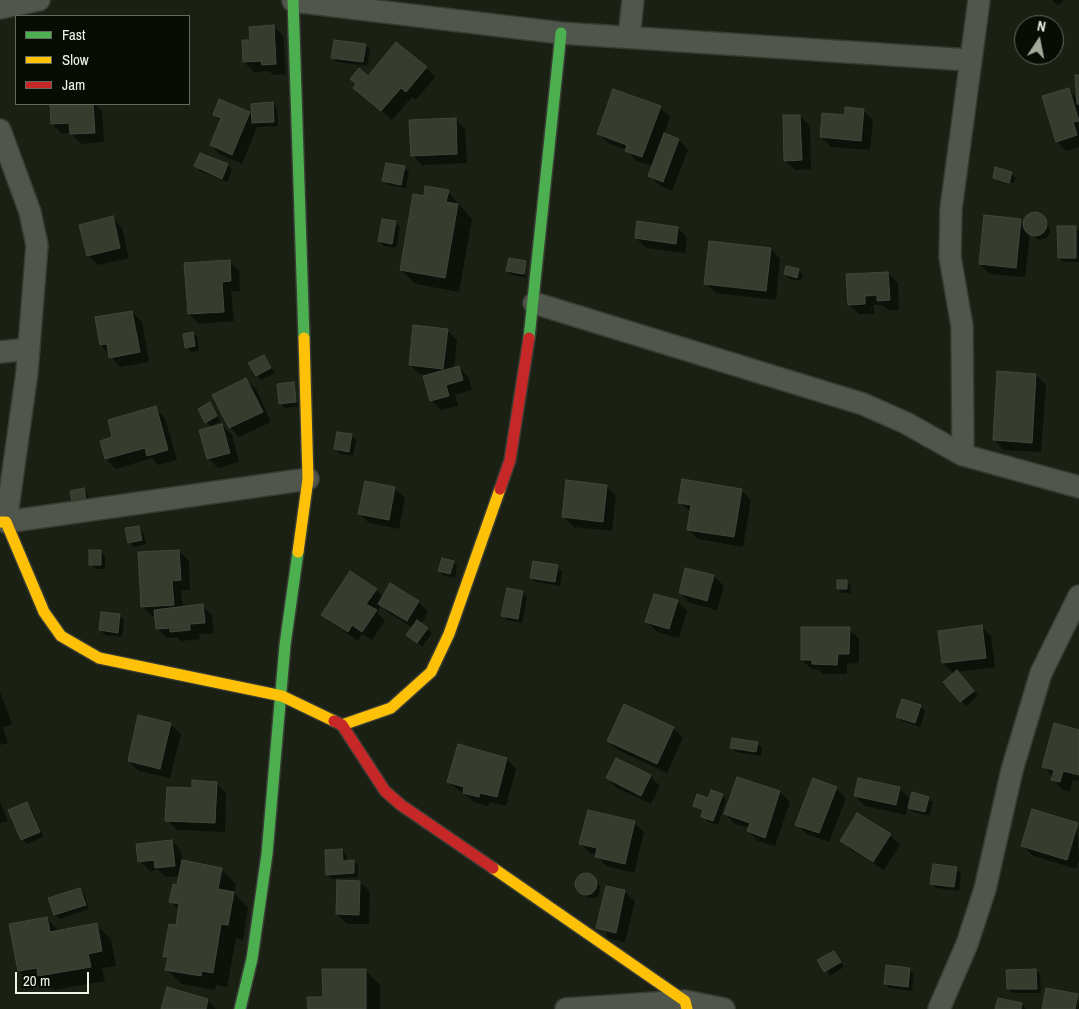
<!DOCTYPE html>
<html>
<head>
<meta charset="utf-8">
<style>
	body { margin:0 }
	#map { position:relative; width:1079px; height:1009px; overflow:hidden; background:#1a2014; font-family:"Archivo Narrow",sans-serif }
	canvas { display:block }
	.legend { position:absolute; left:15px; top:15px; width:175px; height:90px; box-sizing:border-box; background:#080c04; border:1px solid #64695e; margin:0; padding:6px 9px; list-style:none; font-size:15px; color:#edf4e6 }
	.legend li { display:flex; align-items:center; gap:10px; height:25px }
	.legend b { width:25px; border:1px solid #64695e }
	.north { position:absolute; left:1014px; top:15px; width:50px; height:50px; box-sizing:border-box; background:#080c04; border:1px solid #64695e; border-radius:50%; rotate:11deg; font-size:14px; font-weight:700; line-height:20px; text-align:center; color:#edf4e6 }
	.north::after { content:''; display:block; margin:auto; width:18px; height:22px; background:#a3aa9c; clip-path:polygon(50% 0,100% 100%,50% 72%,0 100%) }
	.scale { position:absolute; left:15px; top:972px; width:74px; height:22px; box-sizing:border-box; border:2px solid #edf4e6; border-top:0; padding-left:6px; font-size:15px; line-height:18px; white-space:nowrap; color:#edf4e6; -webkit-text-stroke:4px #080c04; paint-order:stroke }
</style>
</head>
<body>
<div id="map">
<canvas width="1079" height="1009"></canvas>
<ul class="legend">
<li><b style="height:6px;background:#4caf50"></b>Fast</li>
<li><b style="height:6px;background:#ffc107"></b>Slow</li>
<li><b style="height:6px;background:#c62828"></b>Jam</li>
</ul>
<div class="north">N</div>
<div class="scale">20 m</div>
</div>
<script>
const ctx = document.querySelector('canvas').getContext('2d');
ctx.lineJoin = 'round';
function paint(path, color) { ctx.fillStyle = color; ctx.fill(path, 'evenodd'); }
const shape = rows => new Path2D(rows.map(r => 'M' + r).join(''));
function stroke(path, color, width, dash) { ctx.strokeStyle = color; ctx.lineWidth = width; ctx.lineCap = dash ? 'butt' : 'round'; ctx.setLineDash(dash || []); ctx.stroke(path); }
paint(shape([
	[1052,0,1064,0,1058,6],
	[274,26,283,36,286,74,273,75,269,71,254,72,244,62,252,41],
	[365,45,370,50,367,66,337,62,333,58],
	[426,68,435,77,416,100,412,97,392,120,355,88,357,85,351,79],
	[1079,76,1079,147,1066,151,1057,141,1068,89,1078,99],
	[51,104,95,104,102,111,104,142,81,144,71,133,62,134,52,124],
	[273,104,277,108,278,126,257,127,242,164,221,155,211,145,221,121,214,115,249,113,253,116],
	[660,108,670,117,664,134,679,140,688,150,672,191,659,185,649,175,653,166,636,161,627,150,608,143,598,133],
	[608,137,633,146,633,148,608,139],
	[863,110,873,120,870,150,831,147,821,137,846,117],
	[800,116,810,126,811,169,795,170,785,160],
	[455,119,465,129,467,163,422,165,412,155],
	[201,154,228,165,232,170,227,182,200,171,196,166],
	[404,168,409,172,406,188,388,185,384,181],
	[1011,173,1016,178,1014,183,998,178,998,181,1013,186,999,182,994,177],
	[448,192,472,219,459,292,416,284,401,270,425,198],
	[1031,215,1038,215,1048,224,1050,233,1046,238,1039,240,1030,234,1025,277,990,274,980,264,1020,220,1023,224],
	[112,218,122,228,129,258,98,265,88,255],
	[395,223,400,227,396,248,384,246,380,241],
	[1075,227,1079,231,1079,262,1064,262,1059,258],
	[678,228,687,238,685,253,646,248,636,238],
	[771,249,780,259,776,300,716,293,706,283],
	[510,259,528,278,512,275,507,271],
	[229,261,239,271,240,291,231,291,234,321,199,324,189,314],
	[798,270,803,275,801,281,790,279,785,274],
	[888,273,898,283,899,310,888,310,882,305,874,305,874,314,859,314,849,305],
	[132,312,142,322,149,362,120,367,101,345],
	[447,330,457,340,454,369,459,367,468,377,472,390,455,395,458,406,441,410,431,400,424,375,420,374,410,365],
	[193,334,198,338,199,351,191,352,187,347],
	[263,356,275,373,261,380,257,375],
	[1036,375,1046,385,1041,452,1004,450,994,440],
	[246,380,256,389,271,422,239,437,230,427],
	[278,385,300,406,285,408,280,403],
	[210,404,221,421,211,426,206,422],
	[155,408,165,418,177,460,158,465,152,458,116,469,106,459,102,441,114,438],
	[222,425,232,435,239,462,218,468,208,458],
	[351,435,356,440,353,456,340,454,336,449],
	[366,483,395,489,405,498,399,529,369,523,360,514],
	[606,486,616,496,612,531,574,527,564,517],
	[83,489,88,494,90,503,78,506,73,501],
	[742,491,751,500,743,547,698,539,688,529,691,512,679,502],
	[139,527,143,532,146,544,134,547,129,542],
	[179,551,189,561,190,590,181,590,183,608,202,606,212,615,214,633,199,634,200,639,181,641,177,637,167,638,158,629,156,616,152,616,142,606],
	[101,552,105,556,105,569,95,569,91,564],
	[453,562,457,566,455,578,444,576,440,571],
	[557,567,562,571,560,586,536,582,531,578],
	[686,569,714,576,724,586,717,610,690,603,680,593],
	[847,582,851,586,851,593,842,593,838,589],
	[391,585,419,602,428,612,421,624,432,633,422,647,408,635,413,628,389,613,381,606,377,612,385,621,372,640,362,634,358,641,333,624,323,615,376,589,383,597],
	[523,592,527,597,522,623,507,620,503,615],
	[677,601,687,611,679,638,657,632,647,622],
	[119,615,124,620,122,637,105,635,100,630],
	[981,627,991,636,995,667,957,672,978,696,966,706,945,682,954,674,943,663],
	[849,629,859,639,859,663,847,664,847,674,823,674,819,670,812,669,802,660],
	[0,692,12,724,3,727,8,743,0,745],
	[624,706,673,728,683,738,667,773,618,750,608,741],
	[920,706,925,711,920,727,902,721,898,717],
	[139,717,171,725,181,734,170,778,139,771,129,761],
	[1079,731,1079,781,1073,780,1070,791,1062,790,1044,766],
	[757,743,762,748,761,756,736,752,731,747],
	[507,759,516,769,506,806,490,802,488,806,474,802,449,782],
	[617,759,650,776,660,786,651,804,617,788,607,778],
	[737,778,780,792,790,802,775,846,758,841,748,831,749,828,735,824,725,814],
	[216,783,226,793,225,832,177,830,167,820,193,790],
	[836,788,846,798,829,842,807,834,797,824],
	[899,789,909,798,906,815,865,806,855,796],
	[722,795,726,800,718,825,707,821,703,816,704,812,694,806],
	[928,798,933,802,929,816,914,812,909,808],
	[0,802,8,821,0,823],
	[26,803,31,808,43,837,27,844,22,839],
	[634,823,644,832,634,873,606,866,597,855,591,854,581,844],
	[1077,824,1079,860,1076,869,1032,855,1022,845],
	[890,835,900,845,884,870,851,850,841,841],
	[172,841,181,851,183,862,221,869,236,884,234,893,248,908,243,940,236,938,227,987,216,985,215,990,182,984,167,970,168,960,164,956,177,927,180,910,171,902,178,887,180,876,166,877,158,870,150,871,140,861],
	[341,850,346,855,347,862,353,861,358,866,358,877,332,879,327,874],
	[956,869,961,873,959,891,936,888,932,883],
	[588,874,600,886,599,895,594,898,588,898,577,889,576,883,581,875],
	[360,882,370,892,369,924,347,924,337,914],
	[607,887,625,892,635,901,625,942,607,938],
	[79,889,84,894,89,909,60,919,55,915],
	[46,918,59,931,96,925,111,939,116,966,102,968,105,981,54,990,47,983,34,986,19,971],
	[834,952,844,967,830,976,819,960],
	[909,969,914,974,912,991,889,988,885,983],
	[365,970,380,985,380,1009,309,1009],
	[1036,970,1040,975,1041,993,1013,993,1008,989],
	[168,989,208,1000,216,1009,163,1009],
	[1077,995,1079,1009,1043,1009],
	[1021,1004,1026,1009,997,1009]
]), '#0007');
const building = shape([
	[274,25,276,64,262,65,261,61,243,62,242,40,250,40,249,27,274,25],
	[334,40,366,44,363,62,331,58,334,40],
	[396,42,427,67,406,92,401,88,381,111,353,88,356,84,350,79,359,68,368,76,396,42],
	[1075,75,1079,75,1079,104,1077,104,1075,75],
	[1069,88,1079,121,1073,122,1077,135,1056,142,1042,96,1069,88],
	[613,89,661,106,642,157,625,151,627,145,597,134,613,89],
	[219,99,250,112,232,155,210,145,221,118,213,115,219,99],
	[273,102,274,122,252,123,251,104,273,102],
	[50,104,93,104,95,133,70,134,69,123,51,124,50,104],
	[845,107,864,109,861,141,820,137,822,113,845,115,845,107],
	[783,115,800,115,802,160,784,161,783,115],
	[456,118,457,154,411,156,409,120,456,118],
	[664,133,679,139,663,182,648,176,664,133],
	[200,153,228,164,222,179,194,166,200,153],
	[386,163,405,166,401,185,382,181,386,163],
	[995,167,1012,172,1009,183,993,178,995,167],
	[425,186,449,190,446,202,458,204,445,278,400,270,413,194,424,196,425,186],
	'1023 224a12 12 0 1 1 24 0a12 12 0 1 1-24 0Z',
	[984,215,1021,219,1016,268,979,264,984,215],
	[113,216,120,248,87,256,79,225,113,216],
	[382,219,396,221,392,244,378,241,382,219],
	[637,221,678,227,676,244,635,238,637,221],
	[1057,226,1076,226,1076,258,1058,258,1057,226],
	[709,241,771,248,766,291,704,284,709,241],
	[509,258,526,261,524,274,506,271,509,258],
	[230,260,231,281,222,282,224,312,188,314,184,263,230,260],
	[786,266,799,269,797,278,784,274,786,266],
	[888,272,890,300,877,301,877,295,865,296,865,304,848,305,846,274,888,272],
	[132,311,140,352,109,358,107,344,100,345,95,317,132,311],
	[413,325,448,329,443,369,409,365,413,325],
	[193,332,195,346,185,348,183,334,193,332],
	[264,355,271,368,256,376,248,363,264,355],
	[459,366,463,380,446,385,449,396,430,401,423,376,459,366],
	[997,371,1036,374,1032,443,993,440,997,371],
	[246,378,263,412,229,428,212,395,246,378],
	[294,382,296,402,279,404,277,384,294,382],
	[210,402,217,416,205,423,198,409,210,402],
	[156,406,168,450,147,456,145,448,105,459,100,441,112,437,108,420,156,406],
	[222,424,230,453,207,459,199,430,222,424],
	[337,432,352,434,349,452,334,449,337,432],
	[682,479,742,489,734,537,687,530,691,505,678,503,682,479],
	[566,480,607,485,603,522,562,517,566,480],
	[365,481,395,487,389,520,358,514,365,481],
	[84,488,86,499,72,502,70,491,84,488],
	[139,526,142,540,128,543,125,528,139,526],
	[89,550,101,550,101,565,89,565,89,550],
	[179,550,181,580,172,581,174,605,141,607,138,552,179,550],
	[442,558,454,561,450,574,438,571,442,558],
	[533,561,558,565,555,582,530,578,533,561],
	[685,568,714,575,707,601,679,593,685,568],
	[350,571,377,589,366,604,377,610,362,632,352,625,348,632,321,615,350,571],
	[837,580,847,580,847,589,837,589,837,580],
	[390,583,419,601,407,621,378,604,390,583],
	[507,588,523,591,518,619,501,616,507,588],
	[654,594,678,600,669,629,645,622,654,594],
	[203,604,205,623,190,624,190,630,170,632,170,628,156,629,154,610,203,604],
	[101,612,120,614,118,633,99,630,101,612],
	[417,620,428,628,417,643,406,635,417,620],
	[982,625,986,658,942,663,938,631,982,625],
	[801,627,850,627,849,654,838,654,837,665,812,664,812,660,801,660,801,627],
	[957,670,974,691,960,702,943,682,957,670],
	[902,699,921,705,915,723,896,717,902,699],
	[624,704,674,727,657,764,607,741,624,704],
	[138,715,171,723,160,769,128,761,138,715],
	[1054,723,1079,730,1079,775,1063,771,1060,782,1051,780,1054,770,1042,767,1054,723],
	[732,738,758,742,756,752,730,748,732,738],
	[458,744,507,758,497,797,480,793,479,797,463,793,464,787,447,782,458,744],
	[616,758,651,775,641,796,606,778,616,758],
	[737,777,780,791,765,838,747,831,750,823,724,814,737,777],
	[813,778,837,787,819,833,795,825,813,778],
	[858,778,900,787,896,805,854,796,858,778],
	[192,780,217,782,215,823,165,821,167,787,192,788,192,780],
	[711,790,723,794,713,821,701,817,703,810,693,806,697,794,708,798,711,790],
	[912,792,929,797,925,812,908,808,912,792],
	[27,802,40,832,21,840,8,810,27,802],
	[1032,809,1078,823,1067,860,1021,846,1032,809],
	[588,810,635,821,625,864,595,857,597,848,579,844,588,810],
	[857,813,891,834,873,862,840,841,857,813],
	[172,840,175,866,155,868,154,860,138,862,136,844,172,840],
	[342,849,343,861,354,860,354,873,326,875,325,850,342,849],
	[182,860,222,868,218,889,234,892,228,925,221,924,213,973,202,971,201,976,165,970,168,957,163,957,169,924,176,925,179,904,169,902,173,884,177,885,182,860],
	[933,864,957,867,954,887,930,884,933,864],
	'575 884a11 11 0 1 1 22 0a11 11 0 1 1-22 0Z',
	[337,880,360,881,359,915,336,914,337,880],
	[606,886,625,890,616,933,596,928,606,886],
	[80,888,86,905,54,915,48,898,80,888],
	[47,917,50,932,97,923,102,951,88,954,91,967,38,976,37,968,18,971,9,924,47,917],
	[834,951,841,962,824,972,817,960,834,951],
	[886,965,910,968,908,987,884,984,886,965],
	[322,969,366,969,366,1009,308,1009,307,997,323,997,322,969],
	[1036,969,1037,989,1007,989,1006,970,1036,969],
	[167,987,208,999,206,1009,161,1009,167,987],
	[1046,988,1078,994,1075,1009,1042,1009,1046,988],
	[998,998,1022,1003,1021,1009,995,1009,998,998]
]);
paint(building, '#363c2e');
stroke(building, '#42463c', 1);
const street = shape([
	[293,1,561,33,969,60],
	[0,8,39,0],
	[629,37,633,0],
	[0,130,30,212,37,245,27,372,6,522,308,479],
	[534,303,863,404,906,423,963,455,1079,487],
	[0,352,29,349],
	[963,455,962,326,950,257,951,209,979,0],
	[566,1009,685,1001,724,1009],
	[939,1009,967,944,985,889,1012,770,1041,673,1079,596]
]);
const fast = shape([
	[293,0,304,338],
	[529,338,561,33],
	[240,1009,252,959,267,854,285,645,298,552]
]);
const slow = shape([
	[0,522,6,522,44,612,61,636,99,658,282,696,334,721],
	[298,552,308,479,304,338],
	[342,725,391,708,431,672,449,634,500,489],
	[493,868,685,1001,687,1009]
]);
const jam = shape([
	[500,489,510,460,529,338],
	[334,721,342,725,385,791,401,805,493,868]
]);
stroke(street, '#383c33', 24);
stroke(fast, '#383c33', 14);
stroke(slow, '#383c33', 14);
stroke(jam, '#383c33', 14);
stroke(street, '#51564d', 21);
stroke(fast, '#4caf50', 11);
stroke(slow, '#ffc107', 11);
stroke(jam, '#c62828', 11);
</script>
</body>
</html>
